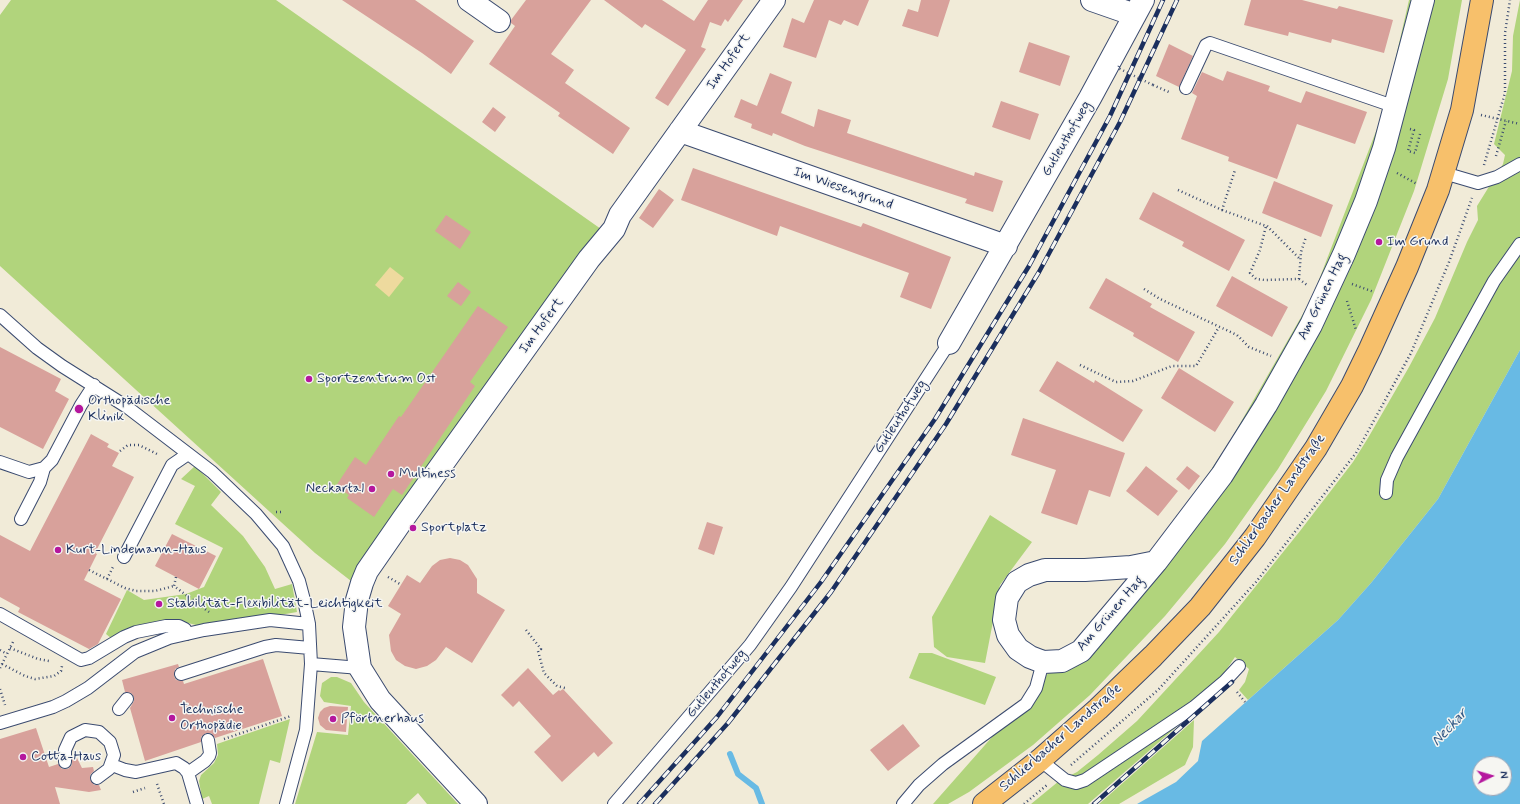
<!DOCTYPE html>
<html>
<head>
<meta charset="utf-8">
<style>
	body { margin:0 }
	#map { position:relative; width:1520px; height:804px; overflow:hidden; background:#f1ebd8; font-family:Mynerve,sans-serif }
	canvas { display:block }
	.north { position:absolute; left:1472px; top:756px; width:40px; height:40px; box-sizing:border-box; background:#f6f6f2; border:1px solid #9ea6b7; border-radius:50%; rotate:85deg; font-size:11px; font-weight:700; line-height:16px; text-align:center; color:#1b2f5e }
	.north::after { content:''; display:block; margin:auto; width:14px; height:18px; background:#b5179e; clip-path:polygon(50% 0,100% 100%,50% 72%,0 100%) }
</style>
</head>
<body>
<div id="map">
<canvas width="1520" height="804"></canvas>
<div class="north">N</div>
</div>
<script>
const ctx = document.querySelector('canvas').getContext('2d');
ctx.lineJoin = 'round';
function paint(path, color) { ctx.fillStyle = color; ctx.fill(path, 'evenodd'); }
const shape = rows => new Path2D(rows.map(r => 'M' + r).join(''));
function stroke(path, color, width, dash) { ctx.strokeStyle = color; ctx.lineWidth = width; ctx.lineCap = dash ? 'butt' : 'round'; ctx.setLineDash(dash || []); ctx.stroke(path); }
function write(font, color, halo, rows, align = 'center') {
  ctx.font = font + ' Mynerve,sans-serif'; ctx.lineWidth = 3; ctx.setLineDash([]); ctx.textBaseline = 'middle'; ctx.strokeStyle = halo; ctx.fillStyle = color; for (const [text, x, y, turn = 0] of rows) {
    ctx.save(); ctx.translate(x, y); ctx.rotate((+turn || 0) * Math.PI / 180); ctx.textAlign = isNaN(turn) ? turn : align; if (halo) ctx.strokeText(text, 0, 0); ctx.fillText(text, 0, 0); ctx.restore();
  }
}
paint(shape([
	[11,0,276,0,601,229,351,581,315,553,0,266,0,15],
	[1409,0,1462,0,1448,79,1414,191,1371,300,1326,391,1278,469,1225,544,1165,616,1090,695,1033,745,969,792,948,804,933,804,1162,544,1230,441,1312,298,1383,113],
	[1520,0,1520,350,1438,499,1371,583,1338,620,1248,700,1239,690,1245,682,1249,669,1235,657,1220,679,1182,708,1189,716,1088,804,1031,804,1059,781,1077,772,1098,755,1137,721,1185,669,1219,632,1300,531,1353,462,1368,438,1409,367,1435,318,1467,242,1478,220,1477,206,1503,164,1505,155,1494,144,1512,71,1513,36],
	[195,466,221,492,211,505,243,536,265,567,275,589,292,584,297,612,234,623,200,626,176,620,112,639,106,634,127,590,144,600,186,594,204,587,223,548,175,524,195,486,181,479],
	[990,515,1032,542,1000,585,985,663,947,657,934,647,932,617],
	[919,653,932,653,996,677,985,705,909,678],
	[331,677,337,677,351,683,364,702,458,804,427,804,418,793,406,804,295,804,317,732,348,735,351,706,324,702,320,696,322,683],
	[290,719,280,763,270,760,259,804,212,804,209,796,202,799,199,781,201,775,214,763,218,755,217,744],
	[1194,720,1193,747,1185,765,1119,804,1099,804]
]), '#b1d47c');
paint(shape([
	[390,267,404,278,389,297,375,285]
]), '#eeda9e');
paint(shape([
	[1520,350,1520,804,1137,804,1176,782,1198,761,1202,741,1338,620,1371,583,1438,499],
	[1480,764,1504,764,1504,788,1480,788]
]), '#68bae4');
stroke(shape([
	[730,754,738,774,756,788,762,804]
]), '#68bae4', 6);
paint(shape([
	[342,0,415,0,474,41,451,74,422,53],
	[526,0,591,0,551,54,574,70,565,83,630,128,613,154,558,116,560,113,489,64,515,26,511,23,511,20],
	[604,0,662,0,694,21,708,0,743,0,728,22,725,19,721,26,710,22,701,47,706,49,668,106,655,98,686,50,645,24,642,28],
	[814,0,869,0,858,26,844,20,841,25,829,20,816,58,783,47,792,18,804,23],
	[921,0,950,0,938,37,902,26,908,9,918,12],
	[1251,0,1302,0,1337,9,1339,6,1393,20,1384,53,1332,39,1331,43,1289,32,1288,36,1244,25],
	[1029,42,1070,56,1060,86,1019,72],
	[1169,44,1193,56,1179,87,1156,76],
	[1227,71,1270,86,1268,91,1301,103,1306,91,1367,112,1355,144,1297,124,1277,179,1228,161,1229,157,1181,139,1197,96,1192,93,1202,72,1223,81],
	[770,73,792,82,781,113,814,127,818,109,851,120,847,133,974,176,975,172,1003,181,993,212,965,203,967,199,805,146,773,133,772,136,751,128,752,124,734,117,741,99,757,106],
	[1001,101,1039,114,1030,140,992,127],
	[493,107,506,117,495,132,482,122],
	[693,168,861,227,863,223,951,257,931,309,900,297,909,273,780,226,777,236,681,200],
	[1274,181,1333,205,1321,237,1262,213],
	[659,189,674,200,653,228,639,218],
	[1153,192,1245,240,1229,271,1182,246,1184,242,1139,219],
	[446,215,471,232,460,249,435,231],
	[1232,276,1288,307,1272,337,1216,306],
	[1106,278,1152,304,1150,307,1195,332,1178,362,1133,336,1134,333,1089,308],
	[458,282,471,292,461,306,447,296],
	[478,306,508,327,470,382,475,386,402,495,393,489,374,517,347,498,349,495,336,486,355,457,366,465,399,416,401,417],
	[0,347,61,379,55,391,69,399,43,449,0,427],
	[1057,361,1094,383,1095,380,1143,410,1123,442,1039,391],
	[1179,368,1234,402,1215,432,1161,398],
	[1023,418,1125,453,1110,497,1089,490,1077,525,1041,513,1056,470,1011,455],
	[91,434,109,444,107,447,119,453,112,466,134,477,95,553,97,554,84,580,121,599,98,644,89,649,18,612,20,608,0,597,0,535,30,551],
	[1146,466,1178,491,1158,516,1126,491],
	[1187,466,1200,476,1189,490,1176,479],
	[707,522,723,527,714,555,698,549],
	[172,534,216,556,199,589,155,566],
	[450,558,460,560,468,565,477,579,477,593,505,610,472,663,446,647,436,660,427,666,416,669,405,666,396,660,391,651,389,635,401,614,388,606,407,575,420,583,432,566,440,560],
	[263,659,282,716,215,738,211,733,206,733,201,737,201,742,145,761,130,708,134,701,134,697,131,693,125,692,122,680,178,664,179,667,175,669,174,676,176,680,183,681,184,684],
	[528,668,553,695,559,690,560,691,563,689,613,743,598,757,594,752,562,782,534,752,551,736,519,701,513,707,501,695],
	[330,706,348,707,346,732,326,730,320,725,318,718,320,712,324,708],
	[903,724,920,746,888,771,870,750],
	[36,728,49,767,58,764,62,769,68,769,72,765,72,759,77,758,82,768,93,767,94,771,90,775,90,779,94,785,99,785,101,790,89,792,55,787,60,804,0,804,0,739]
]), '#d8a19b');
const service = shape([
	[1186,88,1206,45,1210,43,1396,107],
	[1444,173,1478,183,1497,177,1520,164],
	[0,315,37,348,62,366,127,407,212,472,256,514,283,546,299,581,304,600,309,624,311,664,306,730,286,804],
	[0,462,29,472,44,468],
	[1386,493,1387,480,1397,457,1494,281,1520,244],
	[21,519,40,482,44,468,52,460,81,405,94,385],
	[124,557,172,465,188,454],
	[0,614,81,660,89,658,124,637,136,632,166,626,179,626,185,629,187,634],
	[311,664,360,668],
	[181,674,265,647,276,645,310,648],
	[119,709,127,699],
	[0,723,53,707,66,701,88,688,135,652,169,638,204,630,270,620,309,624],
	[1040,760,1065,780,1076,783,1085,780,1194,707,1225,681,1239,666],
	[65,762,65,750,71,737,85,730,99,732,110,742,114,755,109,769,97,778],
	[112,765,125,770,136,772,176,763,184,768,188,773],
	[197,804,188,773,205,761,209,756,210,753,208,740],
	[614,804,750,645,791,587,949,343],
	[903,804,919,785,943,764,1026,704,1036,688,1043,662]
]);
const minor = shape([
	[469,0,499,21],
	[1092,0,1135,15],
	[680,131,1006,246],
	[949,343,1090,98,1143,0],
	[1156,562,1131,567,1085,570,1045,570,1029,575,1017,582,1007,598,1004,620,1008,635,1018,649,1030,657,1043,662,1062,661,1081,651,1156,562,1222,475,1266,405,1311,325,1344,254,1366,201,1384,148,1423,0],
	[476,804,380,700,360,668,354,627,357,600,362,583,367,571,403,519,589,259,614,229,620,215,774,0]
]);
const primary = shape([
	[984,804,1040,760,1098,709,1153,656,1200,607,1255,537,1316,448,1352,386,1370,349,1407,267,1438,190,1462,110,1482,0]
]);
stroke(service, '#3b4b70', 14);
stroke(minor, '#3b4b70', 24);
stroke(primary, '#3b4b70', 24);
stroke(shape([
	[1153,85,1171,93],
	[1481,115,1520,124],
	[1410,129,1414,130,1408,151,1415,153,1420,134],
	[1496,156,1506,121],
	[1484,165,1505,93,1505,33,1510,0],
	[1397,173,1417,184],
	[1178,190,1222,210,1235,170],
	[1222,210,1266,226,1260,250,1250,273,1256,279,1265,280,1299,279,1301,252,1306,237],
	[1267,226,1300,259],
	[1299,279,1307,285],
	[1352,284,1374,292],
	[1144,289,1160,299,1237,335,1249,347,1271,356],
	[1347,301,1356,330],
	[1080,365,1116,382,1133,381,1172,366,1196,366,1219,327],
	[120,451,128,445,139,445,159,455],
	[276,512,282,512],
	[89,570,125,588,136,591,155,591,174,586],
	[176,577,174,586,209,612],
	[388,577,400,584],
	[107,579,113,567],
	[526,630,541,649,538,651,544,673,557,686,565,688],
	[10,648,38,659,49,661],
	[0,650,7,654],
	[2,664,25,676,35,679,54,676,61,671,62,666],
	[0,668,14,640],
	[0,689,5,705],
	[1237,692,1245,702],
	[224,739,291,716],
	[1071,765,1158,690,1256,582,1356,453,1411,353,1449,262,1472,198],
	[157,784,164,804],
	[133,792,145,788],
	[1024,804,1047,785]
]), '#3b4b70', 2.5, [1, 3]);
stroke(service, '#fff', 12);
stroke(minor, '#fff', 22);
stroke(primary, '#f7c06b', 22);
const rail = shape([
	[639,804,717,717,821,582,935,419,1029,266,1110,116,1163,0],
	[655,804,728,723,831,592,946,424,1039,272,1120,122,1177,0],
	[1094,804,1232,682]
]);
stroke(rail, '#1b2f5e', 4.5);
stroke(rail, '#f6f6f2', 3, [9]);
stroke(shape([
	[1119,66,1118,68,1153,85]
]), '#3b4b70', 2.5, [1, 3]);
for (const [x, y, r, color] of [
	[1379,242,4,"#b5179e"],
	[309,379,4,"#b5179e"],
	[79,409,5,"#b5179e"],
	[391,474,4,"#b5179e"],
	[372,489,4,"#b5179e"],
	[413,528,4,"#b5179e"],
	[58,550,4,"#b5179e"],
	[159,604,4,"#b5179e"],
	[172,718,4,"#b5179e"],
	[333,719,4,"#b5179e"],
	[23,757,4,"#b5179e"]
]) { const dot = new Path2D(); dot.arc(x, y, r, 0, 2 * Math.PI); ctx.fillStyle = color; ctx.fill(dot); stroke(dot, '#f6f6f2', 1.5); }
write('14px', '#1b2f5e', '#f6f6f2', [
	["Im Hofert",729,62,-55],
	["Gutleuthofweg",1067,139,-60],
	["Im Wiesengrund",843,189,19],
	["Am Grünen Hag",1323,297,-64],
	["Im Hofert",542,326,-54],
	["Gutleuthofweg",901,417,-57],
	["Schlierbacher Landstraße",1278,500,-55],
	["Am Grünen Hag",1111,614,-49],
	["Gutleuthofweg",717,684,-50],
	["Schlierbacher Landstraße",1061,738,-41]
]);
write('14px', '#1b2f5e', '#f6f6f2', [
	["Im Grund",1387,242],
	["Sportzentrum Ost",317,379],
	["Orthopädische",88,401],
	["Klinik",88,417],
	["Multiness",399,474],
	["Neckartal",364,489,"right"],
	["Sportplatz",421,528],
	["Kurt-Lindemann-Haus",66,550],
	["Stabilität-Flexibilität-Leichtigkeit",167,604],
	["Technische",180,710],
	["Orthopädie",180,726],
	["Pförtnerhaus",341,719],
	["Cotta-Haus",31,757]
], 'left');
write('italic 15px', '#325986', '#f6f6f2', [
	["Neckar",1450,728,-47]
]);
</script>
</body>
</html>
